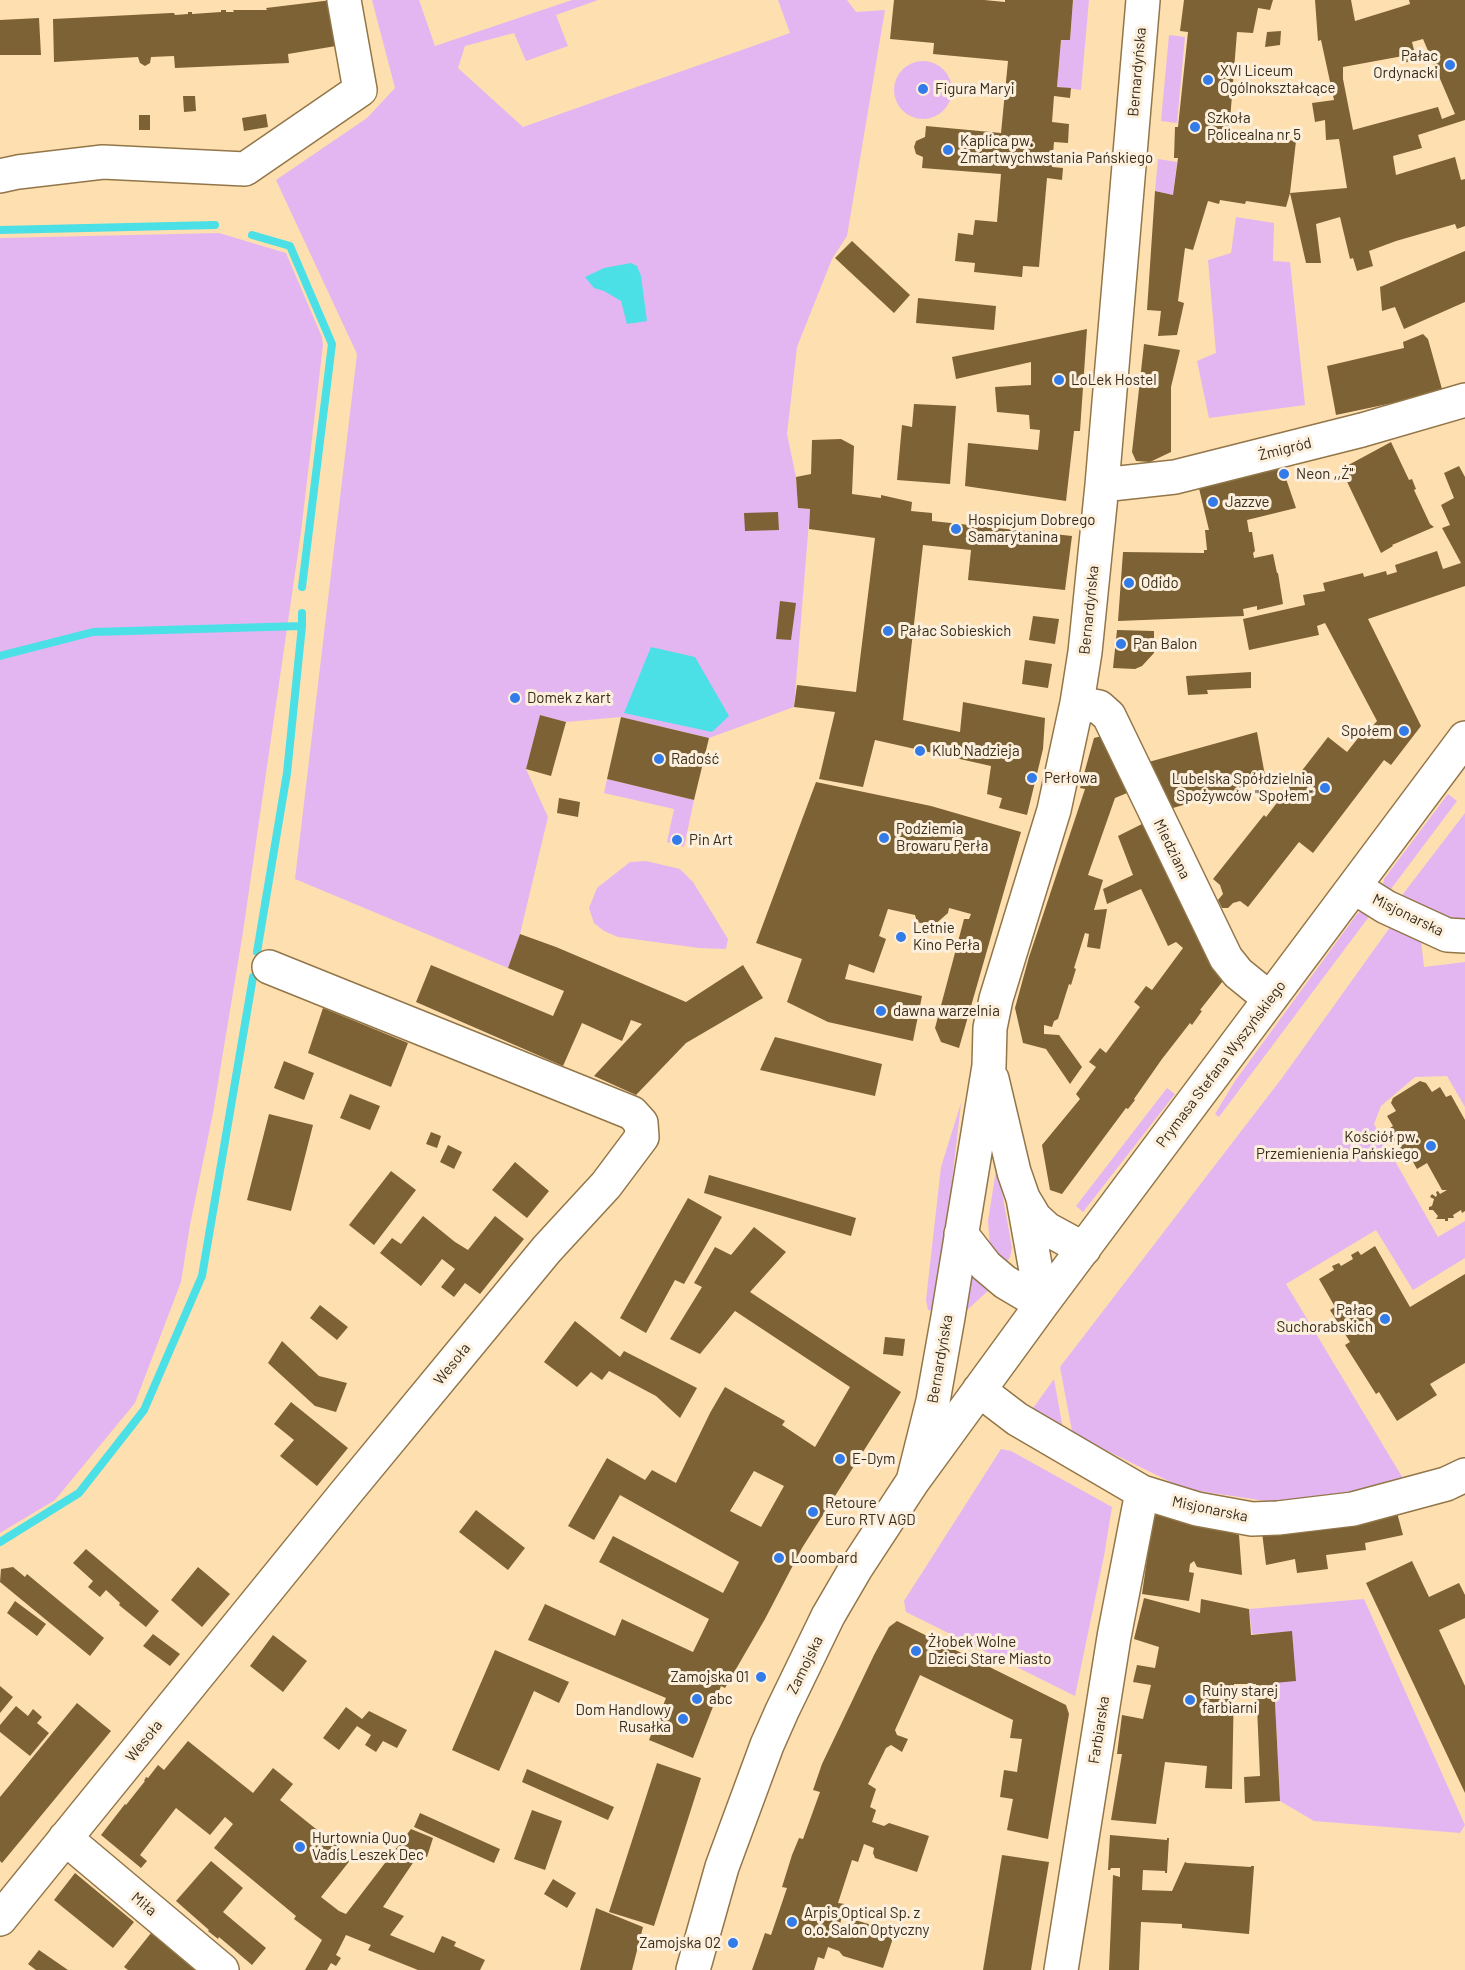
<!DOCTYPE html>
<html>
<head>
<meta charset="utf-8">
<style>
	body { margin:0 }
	canvas { display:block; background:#fedfaf }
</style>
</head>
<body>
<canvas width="1465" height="1970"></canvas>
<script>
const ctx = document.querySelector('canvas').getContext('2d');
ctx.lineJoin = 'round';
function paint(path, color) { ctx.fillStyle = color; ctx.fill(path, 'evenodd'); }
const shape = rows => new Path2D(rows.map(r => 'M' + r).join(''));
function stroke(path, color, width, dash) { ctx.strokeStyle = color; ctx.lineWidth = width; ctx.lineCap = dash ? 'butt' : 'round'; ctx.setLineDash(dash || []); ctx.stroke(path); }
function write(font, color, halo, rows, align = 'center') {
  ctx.font = font + ' Barlow,sans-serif'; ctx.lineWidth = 6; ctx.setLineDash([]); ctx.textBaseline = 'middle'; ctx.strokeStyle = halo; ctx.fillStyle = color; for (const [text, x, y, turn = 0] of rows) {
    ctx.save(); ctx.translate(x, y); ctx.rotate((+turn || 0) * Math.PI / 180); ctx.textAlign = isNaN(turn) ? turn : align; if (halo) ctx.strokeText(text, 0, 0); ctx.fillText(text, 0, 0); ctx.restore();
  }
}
paint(shape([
	[372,0,419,0,435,46,572,0,598,0,556,15,568,46,526,61,514,33,465,46,458,68,523,127,790,33,778,0,847,0,856,12,885,10,847,236,832,259,797,347,787,434,796,477,798,508,810,509,794,707,709,738,621,717,566,722,540,715,526,769,548,817,520,934,508,968,295,879,357,354,276,180,367,118,395,88],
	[1073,0,1089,0,1081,90,1057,87,1061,40,1070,40],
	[1169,35,1185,37,1177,123,1161,121],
	'894 90a29 29 0 1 1 58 0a29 29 0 1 1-58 0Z',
	[1158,159,1177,162,1173,195,1155,191],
	[1236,217,1274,223,1273,261,1290,262,1305,405,1209,418,1197,361,1216,353,1208,260,1231,253],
	[219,233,286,253,322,337,323,345,301,532,243,932,213,1113,190,1225,181,1282,135,1403,55,1500,0,1533,0,238],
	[607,779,694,800,684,847,667,842,674,809,604,793],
	[1448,794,1457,801,1388,893,1382,889,1384,879],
	[1465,813,1465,921,1431,913,1400,898],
	[646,861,680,869,693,882,728,939,726,949,699,948,618,937,604,931,594,923,589,908,597,888,630,862],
	[1365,910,1371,914,1219,1117,1215,1114,1235,1081,1357,914,1361,911],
	[1391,926,1421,941,1424,967,1465,962,1465,1107,1447,1076,1415,1077,1381,1106,1374,1124,1438,1237,1465,1221,1465,1258,1413,1290,1376,1230,1286,1284,1404,1480,1328,1499,1266,1501,1185,1489,1087,1441,1072,1431,1060,1367,1282,1078],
	[1167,1088,1175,1094,1083,1212,1076,1206],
	[961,1103,937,1311,928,1310,926,1300,941,1167],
	[997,1164,1012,1248,1010,1257,1007,1262,990,1247,988,1221],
	[972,1266,991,1288,965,1312],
	[1054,1379,1063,1429,1031,1411],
	[1001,1449,1011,1451,1112,1507,1104,1556,1075,1696,906,1612,904,1601],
	[1364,1599,1465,1825,1460,1833,1314,1821,1280,1801,1274,1683,1291,1632,1252,1634,1249,1609]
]), '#e4b6f1');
paint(shape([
	[631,263,637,266,641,276,647,321,627,324,621,301,604,291,594,288,585,277,604,268],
	[651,647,695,657,729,716,712,732,624,713]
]), '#4be0e6');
stroke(shape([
	[0,230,215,225],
	[252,235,290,246,332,344,302,587],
	[0,656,93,632,302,626],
	[257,952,287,773,302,626,302,613],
	[0,1542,79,1493,144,1410,202,1276,253,977]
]), '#4be0e6', 8);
paint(shape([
	[332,0,336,46,288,54,289,63,175,68,174,56,151,57,150,63,145,66,140,63,138,57,54,62,53,19,171,13,174,13,175,15,188,14,188,12,192,12,192,14,221,12,221,10,226,10,226,12,234,12,233,10,267,10,266,8],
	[894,0,984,0,1005,2,1005,0,1073,0,1070,40,1061,40,1057,87,1071,88,1070,98,1054,96,1052,122,1069,124,1068,143,1054,142,1052,167,1063,168,1062,180,1047,178,1039,267,1023,266,1022,277,974,272,975,263,955,261,958,233,973,235,975,220,997,222,1001,174,922,168,923,157,916,154,914,147,916,141,925,137,926,126,1001,133,1008,61,933,54,934,43,890,39],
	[1184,0,1273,0,1270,10,1258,8,1253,33,1237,32,1229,133,1296,141,1290,193,1347,188,1339,139,1326,140,1325,120,1315,122,1312,103,1334,100,1321,40,1318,41,1315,0,1351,0,1355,21,1410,4,1409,0,1465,0,1465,120,1418,135,1422,148,1393,156,1396,175,1455,157,1461,180,1465,179,1465,226,1457,229,1455,224,1396,241,1369,251,1373,266,1357,271,1353,258,1350,259,1340,217,1316,224,1321,263,1306,263,1290,193,1286,207,1246,201,1245,204,1220,200,1219,204,1208,201,1193,250,1185,248,1178,301,1184,303,1177,335,1158,336,1161,311,1147,310,1155,191,1173,195,1178,158,1174,158,1175,127,1178,127,1188,32,1180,31],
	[1423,39,1455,114,1442,119,1438,107,1353,130,1343,79,1343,67,1403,56,1405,63,1416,58,1412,42],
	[39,18,41,55,0,55,0,20],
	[1281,31,1280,45,1265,47,1267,32],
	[183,96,195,96,196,111,184,112],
	[266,114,268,127,244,131,242,118],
	[139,115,150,115,150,130,139,130],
	[852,241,910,295,894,313,835,258],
	[1465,251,1465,302,1404,329,1395,307,1382,311,1380,287],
	[918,298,996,306,994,330,916,323],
	[1087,329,1080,431,1074,431,1066,501,965,486,968,443,1038,450,1040,430,1030,429,1029,415,997,412,995,387,1031,385,1031,362,956,379,952,357],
	[1423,334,1428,339,1442,389,1421,397,1336,415,1327,366,1404,348,1403,342],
	[1144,344,1180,350,1171,387,1171,452,1150,462,1136,461,1132,452],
	[914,404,956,406,950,484,897,480,902,425,912,427],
	[841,439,854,446,852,494,881,498,881,495,912,502,911,511,932,513,932,521,1072,536,1065,590,968,580,971,550,923,545,903,720,960,732,963,702,1045,718,1043,749,1027,815,999,808,1002,798,987,794,991,766,875,740,863,787,819,779,835,712,794,707,797,685,856,692,875,538,809,529,810,509,798,508,796,477,811,474,812,440],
	[1391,442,1409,480,1412,479,1416,489,1414,490,1430,524,1434,527,1392,545,1393,546,1381,553,1341,469],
	[1281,464,1296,508,1247,520,1249,532,1252,532,1255,551,1253,553,1254,558,1273,554,1277,573,1278,573,1283,604,1257,610,1257,606,1243,609,1244,616,1118,621,1123,552,1204,553,1204,550,1207,550,1205,530,1209,530,1197,480],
	[1459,466,1465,477,1465,586,1368,619,1421,726,1391,765,1384,760,1313,853,1299,842,1248,907,1240,901,1233,903,1228,908,1222,908,1218,900,1223,894,1220,885,1213,879,1264,815,1266,817,1328,737,1347,752,1366,728,1369,730,1377,721,1325,623,1317,626,1319,635,1249,650,1243,619,1305,605,1303,595,1325,591,1323,583,1363,573,1364,577,1386,571,1387,575,1397,572,1395,565,1437,551,1443,569,1461,563,1442,528,1450,525,1441,505,1454,498,1444,473],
	[778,512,779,530,745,531,744,513],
	[780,601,796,603,791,640,776,639],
	[1033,616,1059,619,1055,644,1029,640],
	[1117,630,1154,631,1154,653,1142,666,1135,669,1113,668],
	[1025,660,1052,664,1048,688,1022,684],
	[1251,672,1251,688,1207,690,1208,694,1188,695,1186,676],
	[540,715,566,722,551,776,526,769],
	[621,717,709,738,694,800,607,779],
	[1257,732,1266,781,1166,810,1145,763],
	[1110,734,1132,791,1115,798,1088,875,1103,880,1094,910,1107,909,1100,949,1087,947,1089,934,1085,933,1074,968,1076,969,1071,985,1069,984,1058,1019,1054,1021,1052,1027,1044,1025,1044,1034,1059,1035,1082,1067,1070,1084,1046,1049,1023,1043,1015,1008,1029,957,1085,789,1080,788,1094,738],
	[816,782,931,806,1021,832,959,1048,941,1042,935,1028,964,919,969,919,971,914,949,908,948,913,933,926,917,922,915,915,888,909,879,936,886,939,874,973,849,964,845,979,922,996,913,1041,828,1022,787,1002,802,959,756,943],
	[559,798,580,802,578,817,557,813],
	[1148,821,1226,977,1200,1010,1202,1011,1192,1025,1190,1023,1162,1059,1134,1099,1135,1100,1128,1109,1126,1108,1062,1194,1050,1190,1042,1145,1080,1099,1076,1094,1096,1067,1089,1062,1100,1048,1106,1053,1140,1007,1134,1002,1146,986,1152,990,1183,948,1176,942,1168,946,1141,889,1107,904,1103,889,1133,875,1118,836],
	[520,934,556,947,686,1002,743,965,763,998,686,1043,636,1095,594,1076,642,1024,631,1020,622,1041,582,1023,563,1066,416,1002,431,965,553,1016,564,991,508,968],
	[323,1008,408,1043,391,1087,308,1053],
	[775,1037,882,1064,875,1096,760,1070],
	[284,1061,314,1073,304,1100,274,1088],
	[1420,1081,1426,1083,1432,1092,1440,1087,1446,1097,1451,1095,1465,1120,1465,1211,1462,1213,1461,1210,1453,1215,1454,1218,1448,1218,1448,1221,1445,1221,1445,1219,1436,1219,1438,1216,1433,1210,1429,1210,1429,1207,1432,1206,1434,1199,1430,1197,1432,1194,1436,1197,1437,1195,1436,1192,1438,1191,1440,1194,1447,1190,1442,1190,1427,1163,1417,1169,1412,1160,1406,1160,1389,1132,1390,1128,1393,1126,1387,1116,1396,1111,1391,1103,1393,1098],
	[350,1094,380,1106,370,1130,340,1118],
	[269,1114,313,1125,291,1211,247,1200],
	[431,1132,441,1136,437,1148,426,1144],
	[448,1145,462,1152,454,1169,440,1162],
	[515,1162,549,1191,527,1218,492,1190],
	[391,1171,416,1190,374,1245,349,1225],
	[709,1175,856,1218,851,1236,704,1193],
	[688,1198,722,1217,684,1284,675,1280,646,1333,620,1318],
	[423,1216,455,1242,468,1250,495,1216,524,1239,480,1294,465,1283,454,1297,441,1287,455,1269,442,1259,421,1286,380,1253,392,1238,401,1244],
	[754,1227,786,1252,750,1292,901,1392,802,1548,765,1619,725,1688,721,1686,693,1758,649,1740,666,1698,528,1640,545,1604,615,1636,622,1619,693,1652,709,1619,599,1562,613,1536,723,1593,739,1562,620,1495,594,1540,568,1526,607,1458,645,1480,652,1470,676,1483,710,1413,725,1387,785,1421,782,1425,815,1447,850,1387,735,1311,700,1354,670,1339,702,1287,694,1283,715,1247,731,1255],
	[754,1471,784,1486,761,1527,730,1511],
	[1375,1246,1410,1307,1465,1274,1465,1363,1430,1384,1437,1395,1397,1421,1379,1392,1376,1394,1345,1345,1350,1342,1330,1310,1335,1307,1319,1279,1334,1270,1332,1266,1339,1263,1341,1266,1353,1259,1351,1255,1358,1251,1361,1255],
	[320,1305,348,1327,337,1340,310,1318],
	[575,1321,620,1357,624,1351,697,1388,680,1418,656,1396,609,1371,602,1380,591,1372,577,1387,544,1362],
	[885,1337,905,1339,903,1356,883,1354],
	[282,1341,319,1376,347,1383,336,1412,315,1406,268,1363],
	[291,1402,348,1448,317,1486,280,1456,294,1440,274,1424],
	[1396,1509,1403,1535,1365,1543,1366,1550,1326,1555,1328,1569,1297,1573,1295,1559,1266,1565,1262,1532],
	[476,1510,525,1548,508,1570,459,1532],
	[1160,1513,1239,1535,1242,1575,1197,1567,1194,1561,1190,1564,1189,1572,1194,1573,1189,1601,1142,1594,1153,1517],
	[86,1549,159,1611,146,1627,119,1605,120,1603,106,1590,100,1597,88,1587,93,1581,73,1563],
	[1412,1561,1429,1597,1459,1583,1465,1595,1465,1618,1439,1630,1465,1686,1465,1793,1366,1583],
	[13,1567,25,1577,27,1574,104,1638,90,1656,0,1582,1,1569],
	[198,1567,230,1594,202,1627,171,1600],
	[1144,1598,1200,1613,1201,1599,1249,1609,1251,1635,1292,1631,1296,1681,1274,1683,1280,1801,1245,1803,1244,1777,1260,1776,1256,1684,1234,1684,1232,1789,1205,1788,1207,1766,1165,1762,1156,1824,1111,1820,1122,1754,1117,1754,1122,1715,1143,1719,1151,1685,1133,1682,1137,1665,1155,1668,1159,1647,1134,1639],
	[15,1601,46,1624,37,1636,7,1613],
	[897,1621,1066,1705,1069,1714,1048,1839,1007,1830,1013,1799,1000,1797,1004,1770,1017,1772,1022,1739,1010,1738,1013,1720,920,1675,895,1730,897,1735,908,1739,902,1752,891,1745,886,1748,868,1784,876,1789,870,1807,876,1810,872,1822,884,1826,889,1823,929,1836,917,1872,875,1858,873,1853,874,1848,864,1844,858,1862,852,1860,838,1903,845,1904,840,1924,848,1927,855,1920,895,1932,883,1968,843,1956,839,1951,828,1947,824,1959,818,1957,814,1970,752,1970,765,1933,771,1935,787,1888,782,1887,792,1855,799,1838,803,1839,820,1792,813,1790,822,1764,874,1655,889,1627],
	[153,1634,180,1654,170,1666,143,1646],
	[273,1635,307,1661,283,1692,250,1666],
	[495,1650,569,1682,559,1703,534,1691,499,1771,452,1750],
	[0,1686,13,1697,0,1713],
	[77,1703,111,1731,2,1863,0,1861,0,1797],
	[16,1706,28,1716,33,1709,42,1717,37,1723,49,1733,30,1756,0,1732,0,1725],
	[346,1707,362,1719,369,1711,407,1730,397,1748,383,1741,376,1752,365,1745,371,1735,357,1726,339,1750,323,1738],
	[188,1741,253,1793,273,1768,293,1784,280,1800,352,1858,321,1897,339,1911,346,1914,411,1829,433,1838,427,1857,419,1854,383,1907,404,1916,390,1935,434,1953,442,1936,456,1942,454,1946,485,1960,480,1970,418,1970,368,1950,371,1945,346,1935,336,1955,341,1958,336,1966,331,1963,327,1970,305,1970,322,1940,294,1919,296,1916,214,1848,233,1824,225,1817,210,1835,176,1808,140,1855,147,1861,141,1868,101,1835,125,1804,126,1805,145,1781,144,1781,146,1777,148,1778,158,1765,164,1770],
	[657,1763,701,1778,654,1926,609,1912],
	[527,1769,614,1807,608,1820,522,1782],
	[532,1810,562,1821,545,1870,514,1859],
	[420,1813,500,1849,494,1863,414,1827],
	[1110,1835,1167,1840,1167,1838,1169,1838,1167,1873,1165,1873,1165,1871,1143,1870,1142,1890,1172,1891,1185,1862,1187,1863,1251,1867,1251,1866,1254,1866,1249,1934,1182,1928,1182,1924,1141,1922,1139,1970,1109,1970,1113,1875,1120,1877,1120,1868,1111,1868,1110,1870,1108,1870],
	[1002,1855,1049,1862,1031,1970,983,1970],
	[211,1861,243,1888,223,1912,266,1948,252,1965,219,1937,218,1939,208,1931,209,1930,176,1901],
	[75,1873,134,1922,113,1948,54,1900],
	[553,1879,576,1893,567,1908,544,1894],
	[596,1908,643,1927,632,1970,580,1970],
	[151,1933,195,1970,128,1970,124,1967],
	[39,1950,68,1970,36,1970,28,1964]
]), '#7d6236');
const minor = shape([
	[0,176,18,172,103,162,245,169,360,90,344,0],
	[1102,485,1175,477,1362,430,1465,400],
	[1077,703,1099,707,1109,716,1226,958,1238,973,1270,999],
	[1354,887,1386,907,1447,935,1465,936],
	[992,1079,1014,1172,1023,1198,1042,1304],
	[1023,1198,1035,1218,1047,1229,1084,1249],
	[961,1234,986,1266,1005,1282,1042,1304],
	[979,1390,1017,1419,1142,1492,1197,1509,1252,1519,1278,1518,1353,1509,1446,1484,1465,1475],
	[913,1481,933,1401,948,1317,989,1066,990,1028,996,999,1054,810,1077,703,1085,652,1102,485,1143,0],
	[65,1838,222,1970],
	[0,1919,344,1495,547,1249,606,1185,642,1137,641,1123,632,1113,269,967],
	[693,1970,722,1867,767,1745,782,1711,828,1616,856,1568,913,1481,1042,1304,1465,738],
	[1061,1970,1114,1637,1142,1492]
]);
stroke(minor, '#927649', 36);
stroke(minor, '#fff', 33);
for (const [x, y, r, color] of [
	[1450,65,6,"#327be8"],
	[1208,80,6,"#327be8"],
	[923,89,6,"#327be8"],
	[1195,127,6,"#327be8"],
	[948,150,6,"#327be8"],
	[1059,380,6,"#327be8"],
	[1284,474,6,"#327be8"],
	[1213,502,6,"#327be8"],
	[956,529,6,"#327be8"],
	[1129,583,6,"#327be8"],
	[888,631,6,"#327be8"],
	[1121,644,6,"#327be8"],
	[515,698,6,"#327be8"],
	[1404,731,6,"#327be8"],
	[920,751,6,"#327be8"],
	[659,759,6,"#327be8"],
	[1032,778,6,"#327be8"],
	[1325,788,6,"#327be8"],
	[884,838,6,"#327be8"],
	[677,840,6,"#327be8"],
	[901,937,6,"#327be8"],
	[881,1011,6,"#327be8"],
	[1431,1146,6,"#327be8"],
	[1385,1319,6,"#327be8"],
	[840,1459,6,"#327be8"],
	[813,1512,6,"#327be8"],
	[779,1558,6,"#327be8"],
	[916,1651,6,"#327be8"],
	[761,1677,6,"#327be8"],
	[697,1699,6,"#327be8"],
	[1190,1700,6,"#327be8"],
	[683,1719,6,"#327be8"],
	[300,1847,6,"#327be8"],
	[792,1922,6,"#327be8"],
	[733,1943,6,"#327be8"]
]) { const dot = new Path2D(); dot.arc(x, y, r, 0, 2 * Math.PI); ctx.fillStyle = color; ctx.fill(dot); stroke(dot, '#fcefdc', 2); }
write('15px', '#382c1a', '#fcefdc', [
	["Pałac",1438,56,"right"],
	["Ordynacki",1438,73,"right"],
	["XVI Liceum",1220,71],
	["Ogólnokształcące",1220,88],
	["Figura Maryi",935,89],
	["Szkoła",1207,118],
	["Policealna nr 5",1207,135],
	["Kaplica pw.",960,141],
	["Zmartwychwstania Pańskiego",960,158],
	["LoLek Hostel",1071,380],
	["Neon ,,Ż''",1296,474],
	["Jazzve",1225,502],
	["Hospicjum Dobrego",968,520],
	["Samarytanina",968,537],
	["Odido",1141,583],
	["Pałac Sobieskich",900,631],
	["Pan Balon",1133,644],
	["Domek z kart",527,698],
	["Społem",1392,731,"right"],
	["Klub Nadzieja",932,751],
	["Radość",671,759],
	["Perłowa",1044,778],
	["Lubelska Spółdzielnia",1313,779,"right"],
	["Spożywców \"Społem\"",1313,796,"right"],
	["Podziemia",896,829],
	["Browaru Perła",896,846],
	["Pin Art",689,840],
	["Letnie",913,928],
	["Kino Perła",913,945],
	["dawna warzelnia",893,1011],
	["Kościół pw.",1419,1137,"right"],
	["Przemienienia Pańskiego",1419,1154,"right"],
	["Pałac",1373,1310,"right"],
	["Suchorabskich",1373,1327,"right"],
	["E-Dym",852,1459],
	["Retoure",825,1503],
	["Euro RTV AGD",825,1520],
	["Loombard",791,1558],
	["Żłobek Wolne",928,1642],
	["Dzieci Stare Miasto",928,1659],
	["Zamojska 01",749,1677,"right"],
	["Ruiny starej",1202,1691],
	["farbiarni",1202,1708],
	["abc",709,1699],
	["Dom Handlowy",671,1710,"right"],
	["Rusałka",671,1727,"right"],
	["Hurtownia Quo",312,1838],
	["Vadis Leszek Dec",312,1855],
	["Arpis Optical Sp. z",804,1913],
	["o.o. Salon Optyczny",804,1930],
	["Zamojska 02",721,1943,"right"]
], 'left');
write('15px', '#382c1a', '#fcefdc', [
	["Bernardyńska",1137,72,-85],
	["Żmigród",1285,449,-14],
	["Bernardyńska",1089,610,-84],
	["Miedziana",1172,849,64],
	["Misjonarska",1408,915,26],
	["Prymasa Stefana Wyszyńskiego",1221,1064,-53],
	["Bernardyńska",940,1359,-80],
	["Wesoła",452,1364,-51],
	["Misjonarska",1210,1509,12],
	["Zamojska",805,1665,-64],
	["Farbiarska",1099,1730,-81],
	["Wesoła",144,1741,-51],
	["Miła",144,1904,40]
]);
</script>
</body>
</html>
